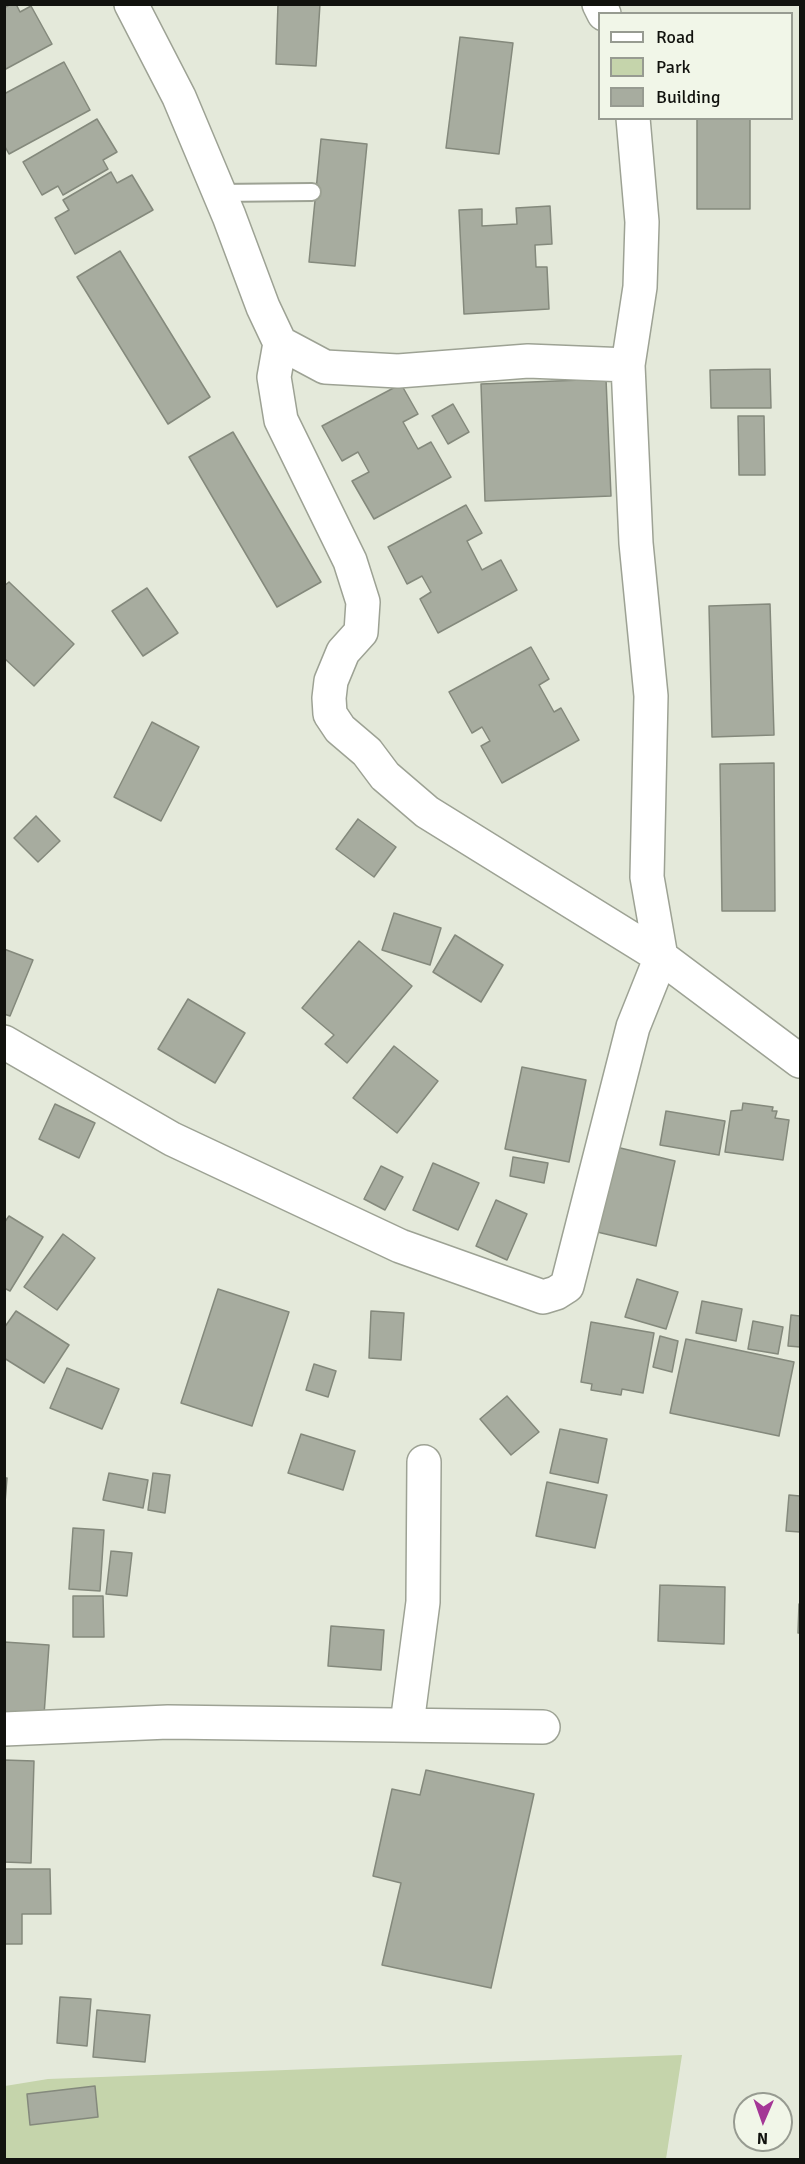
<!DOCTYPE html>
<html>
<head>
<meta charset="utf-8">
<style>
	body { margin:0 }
	#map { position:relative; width:805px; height:2164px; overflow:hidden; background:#e4e9da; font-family:Signika,sans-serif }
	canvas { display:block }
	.frame { position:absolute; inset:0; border:6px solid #11120e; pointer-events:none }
	.legend { position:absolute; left:598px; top:12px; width:195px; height:108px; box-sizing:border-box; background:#f1f6e8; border:2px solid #979b91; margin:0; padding:8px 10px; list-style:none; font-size:18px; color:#11120e }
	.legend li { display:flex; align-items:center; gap:12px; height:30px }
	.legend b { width:30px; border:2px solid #979b91 }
	.north { position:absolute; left:733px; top:2092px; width:60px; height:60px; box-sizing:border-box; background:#f1f6e8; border:2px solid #979b91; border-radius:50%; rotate:182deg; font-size:16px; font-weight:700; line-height:24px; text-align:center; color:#11120e }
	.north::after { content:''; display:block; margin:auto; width:21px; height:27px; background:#a43796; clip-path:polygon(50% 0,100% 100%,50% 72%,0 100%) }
</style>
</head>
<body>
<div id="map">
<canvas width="805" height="2164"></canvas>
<div class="frame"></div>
<ul class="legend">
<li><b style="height:8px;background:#fff"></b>Road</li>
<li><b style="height:16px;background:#c5d4ab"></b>Park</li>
<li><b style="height:16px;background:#a7ac9f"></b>Building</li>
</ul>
<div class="north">N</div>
</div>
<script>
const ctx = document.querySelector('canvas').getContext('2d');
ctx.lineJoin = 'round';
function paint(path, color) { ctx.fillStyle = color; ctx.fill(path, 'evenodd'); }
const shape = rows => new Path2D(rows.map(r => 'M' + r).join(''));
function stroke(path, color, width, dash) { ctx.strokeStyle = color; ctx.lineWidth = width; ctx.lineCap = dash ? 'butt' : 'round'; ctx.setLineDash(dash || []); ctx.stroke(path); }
paint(shape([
	[682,2055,666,2159,5,2160,5,2086,48,2079]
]), '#c5d4ab');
const building = shape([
	[11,4,16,4,20,12,31,6,52,44,4,70,4,8,11,4],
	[278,4,320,4,316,66,276,64,278,4],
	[460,37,513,43,499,154,446,148,460,37],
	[64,62,90,110,9,154,4,145,4,94,64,62],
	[697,118,750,118,750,209,697,209,697,118],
	[97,119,117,152,103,160,108,169,63,195,58,186,42,195,23,162,97,119],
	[321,139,367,144,355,266,309,262,321,139],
	[111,172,117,183,132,175,153,210,75,254,55,218,69,210,63,200,111,172],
	[550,206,552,244,535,245,536,267,547,267,549,309,464,314,459,210,482,209,482,226,517,224,516,208,550,206],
	[120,251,210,397,168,424,77,277,120,251],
	[770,369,771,408,711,408,710,370,770,369],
	[606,379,611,496,485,501,481,384,606,379],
	[401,384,418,414,403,422,418,449,431,442,451,477,374,519,352,481,369,472,358,452,342,461,322,426,401,384],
	[453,404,469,432,448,444,432,416,453,404],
	[738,416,764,416,765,475,739,475,738,416],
	[233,432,321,582,277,607,189,457,233,432],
	[466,505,482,533,467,541,482,570,501,560,517,590,438,633,420,599,431,592,422,576,407,584,388,547,466,505],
	[9,582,74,644,34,686,4,658,4,586,9,582],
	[147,588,178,633,143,656,112,611,147,588],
	[770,604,774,735,712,737,709,606,770,604],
	[531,647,549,679,539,685,554,712,561,708,579,740,502,783,481,746,490,741,482,727,472,733,449,692,531,647],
	[152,722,199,747,161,821,114,797,152,722],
	[774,763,775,911,722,911,720,764,774,763],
	[36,816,60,841,38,862,14,838,36,816],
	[358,819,396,847,374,877,336,849,358,819],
	[394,913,441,928,430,965,382,950,394,913],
	[455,935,503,965,481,1002,433,972,455,935],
	[359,941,412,986,347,1063,325,1044,334,1035,302,1008,359,941],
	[4,949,33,960,10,1016,4,1014,4,949],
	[188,999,245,1033,215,1083,158,1049,188,999],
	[394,1046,438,1081,397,1133,353,1098,394,1046],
	[522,1067,586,1080,569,1162,505,1149,522,1067],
	[743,1103,773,1107,772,1111,777,1111,775,1118,789,1120,783,1160,725,1152,731,1111,742,1110,743,1103],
	[55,1104,95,1123,79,1158,39,1139,55,1104],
	[666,1111,725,1121,719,1155,660,1145,666,1111],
	[612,1146,675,1161,656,1246,593,1231,612,1146],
	[513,1157,548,1163,544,1183,510,1176,513,1157],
	[433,1163,479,1183,458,1230,413,1210,433,1163],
	[381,1166,403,1177,385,1210,364,1199,381,1166],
	[496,1200,527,1214,507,1260,476,1246,496,1200],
	[9,1216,43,1237,10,1291,4,1288,4,1223,9,1216],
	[63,1234,95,1258,57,1310,24,1287,63,1234],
	[637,1279,678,1292,666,1329,625,1317,637,1279],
	[218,1289,289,1312,252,1426,181,1403,218,1289],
	[702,1301,742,1309,736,1341,696,1333,702,1301],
	[16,1311,69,1345,44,1383,4,1358,4,1328,16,1311],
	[371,1311,404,1313,401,1360,369,1358,371,1311],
	[791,1315,800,1316,800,1347,788,1346,791,1315],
	[753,1321,783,1327,778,1354,748,1349,753,1321],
	[591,1322,654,1333,643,1393,622,1389,621,1395,591,1390,592,1384,581,1382,591,1322],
	[660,1336,678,1341,672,1372,653,1367,660,1336],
	[686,1339,794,1362,779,1436,670,1413,686,1339],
	[314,1364,336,1371,328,1397,306,1390,314,1364],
	[67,1368,119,1389,102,1429,50,1408,67,1368],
	[507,1396,539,1432,511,1455,480,1419,507,1396],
	[560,1429,607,1439,598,1483,550,1473,560,1429],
	[301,1434,355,1451,343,1490,288,1473,301,1434],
	[109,1473,148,1480,143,1508,103,1500,109,1473],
	[153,1473,170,1475,165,1513,148,1510,153,1473],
	[4,1478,7,1478,4,1515,4,1478],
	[547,1482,607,1495,595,1548,536,1536,547,1482],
	[789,1495,800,1496,800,1532,786,1531,789,1495],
	[73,1528,104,1530,100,1591,69,1589,73,1528],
	[111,1551,132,1553,127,1596,106,1594,111,1551],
	[660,1585,725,1587,724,1644,658,1641,660,1585],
	[73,1596,103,1596,104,1637,73,1637,73,1596],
	[799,1604,800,1604,800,1633,798,1633,799,1604],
	[331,1626,384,1630,381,1670,328,1666,331,1626],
	[4,1642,49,1645,44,1715,4,1713,4,1642],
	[4,1760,34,1761,31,1863,4,1862,4,1760],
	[426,1770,534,1794,491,1988,382,1965,401,1883,373,1876,392,1789,420,1795,426,1770],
	[4,1869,50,1869,51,1914,22,1914,22,1944,4,1944,4,1869],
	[60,1997,91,1999,87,2046,57,2043,60,1997],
	[97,2010,150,2015,145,2062,93,2057,97,2010],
	[95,2086,98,2117,30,2125,27,2094,95,2086]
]);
paint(building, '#a7ac9f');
stroke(building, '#84897c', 1.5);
const service = shape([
	[219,193,312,192]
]);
const minor = shape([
	[131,4,179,97,229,216,263,307,280,343,325,367,398,371,528,361,628,365],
	[599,4,604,14],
	[633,118,642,222,640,287,628,365,636,543,651,696,647,877,661,957,800,1061],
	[4,1042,172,1139,400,1246,543,1297,556,1293,567,1286,633,1027,661,957,427,812,385,776,367,752,340,729,330,714,329,698,331,681,343,652,361,632,363,602,350,561,281,420,274,377,280,343],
	[407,1724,423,1602,424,1462],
	[4,1729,168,1722,543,1727]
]);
stroke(service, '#9da294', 20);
stroke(minor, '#9da294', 36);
stroke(service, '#fff', 16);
stroke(minor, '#fff', 33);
</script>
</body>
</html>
